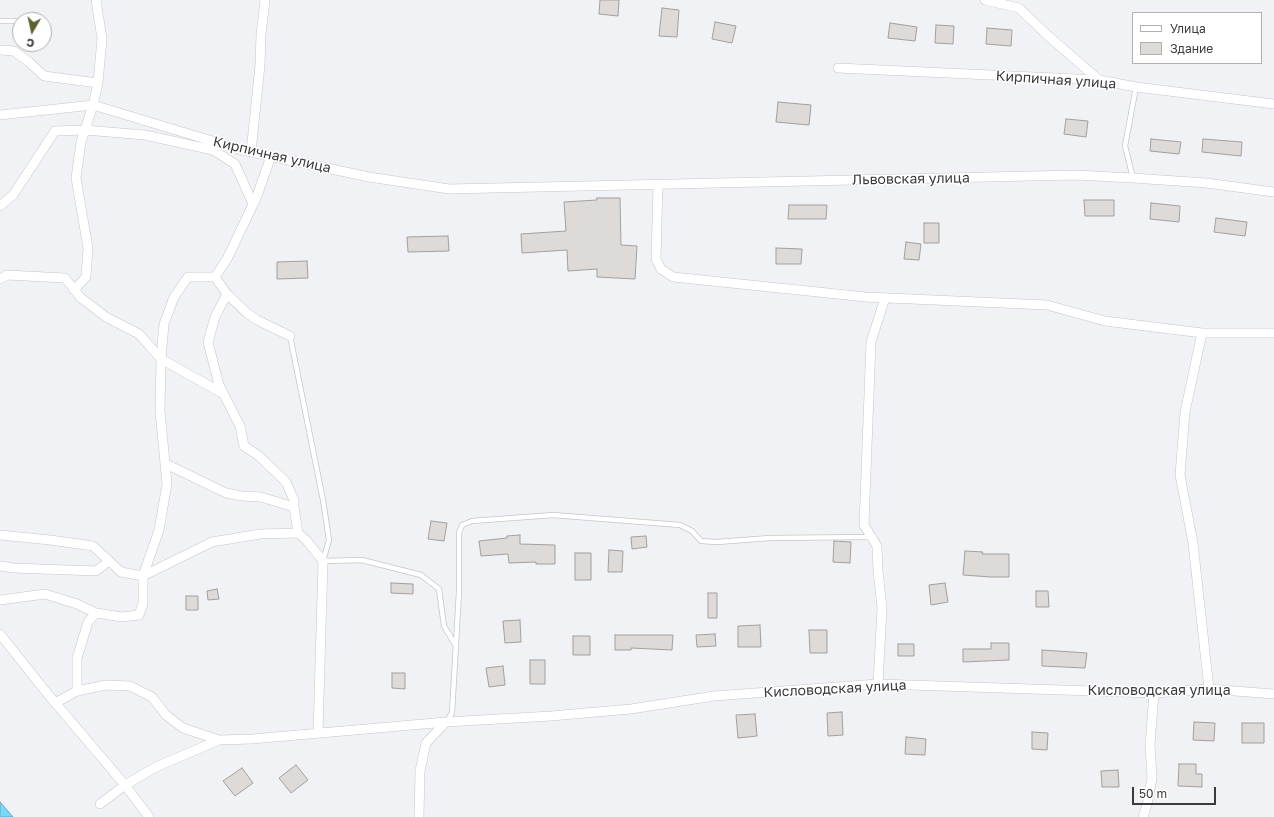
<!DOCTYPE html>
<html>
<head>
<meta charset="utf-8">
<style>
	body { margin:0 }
	#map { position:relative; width:1274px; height:817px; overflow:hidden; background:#f0f2f6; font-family:"Golos Text",sans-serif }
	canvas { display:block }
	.legend { position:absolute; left:1132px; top:12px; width:130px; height:52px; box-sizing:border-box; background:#fff; border:1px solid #b1b1b1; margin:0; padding:5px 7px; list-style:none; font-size:12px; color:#3b3b3d }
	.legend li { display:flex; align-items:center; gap:8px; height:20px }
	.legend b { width:20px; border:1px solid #b1b1b1 }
	.north { position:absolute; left:12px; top:12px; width:40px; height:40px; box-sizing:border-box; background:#fff; border:1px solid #b1b1b1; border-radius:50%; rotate:189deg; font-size:11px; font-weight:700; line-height:16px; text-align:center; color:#3b3b3d }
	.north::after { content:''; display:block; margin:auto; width:14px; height:18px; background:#5e612f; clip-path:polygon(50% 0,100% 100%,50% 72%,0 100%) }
	.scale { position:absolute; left:1132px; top:787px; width:84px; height:18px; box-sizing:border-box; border:2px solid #3b3b3d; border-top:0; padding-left:5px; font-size:12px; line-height:14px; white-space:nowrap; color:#3b3b3d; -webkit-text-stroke:3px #fff; paint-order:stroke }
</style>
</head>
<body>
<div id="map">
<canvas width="1274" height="817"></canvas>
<ul class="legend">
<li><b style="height:5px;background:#fff"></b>Улица</li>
<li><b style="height:11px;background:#dddad7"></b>Здание</li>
</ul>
<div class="north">С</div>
<div class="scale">50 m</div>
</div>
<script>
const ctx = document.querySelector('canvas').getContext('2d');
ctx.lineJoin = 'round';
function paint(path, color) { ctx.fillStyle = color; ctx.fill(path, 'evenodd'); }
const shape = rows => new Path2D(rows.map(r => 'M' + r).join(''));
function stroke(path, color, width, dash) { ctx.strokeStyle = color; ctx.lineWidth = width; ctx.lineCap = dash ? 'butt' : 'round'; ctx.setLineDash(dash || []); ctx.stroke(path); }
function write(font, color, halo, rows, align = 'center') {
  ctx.font = font + ' "Golos Text",sans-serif'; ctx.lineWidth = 3; ctx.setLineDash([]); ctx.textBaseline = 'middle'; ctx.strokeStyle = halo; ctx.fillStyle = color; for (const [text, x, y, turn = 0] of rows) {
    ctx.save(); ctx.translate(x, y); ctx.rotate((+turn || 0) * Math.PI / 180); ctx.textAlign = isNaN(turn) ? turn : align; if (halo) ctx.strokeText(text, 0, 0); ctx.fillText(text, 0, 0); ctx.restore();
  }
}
const water = shape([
	[0,802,13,817,0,817,0,802]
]);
paint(water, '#79d8f5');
stroke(water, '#66a9be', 1);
const building = shape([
	[600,0,619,0,618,16,599,14,600,0],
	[662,8,679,10,677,37,659,36,662,8],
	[715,22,736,26,732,43,712,39,715,22],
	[890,23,917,27,915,41,888,38,890,23],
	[936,25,954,26,953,44,935,43,936,25],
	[987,28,1012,30,1011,46,986,44,987,28],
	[778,102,811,105,809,125,776,122,778,102],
	[1066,119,1088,121,1086,137,1064,134,1066,119],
	[1151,139,1181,142,1179,154,1150,151,1151,139],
	[1203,139,1242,142,1241,156,1202,152,1203,139],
	[597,198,620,198,621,245,637,246,635,279,597,277,597,269,568,271,567,250,522,253,521,234,566,231,564,202,597,200,597,198],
	[1084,200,1114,200,1114,216,1085,216,1084,200],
	[1151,203,1180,206,1179,222,1150,219,1151,203],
	[789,205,827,205,826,219,788,219,789,205],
	[1216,218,1247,222,1245,236,1214,232,1216,218],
	[924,223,939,223,939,243,924,243,924,223],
	[448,236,449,251,408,252,407,237,448,236],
	[906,242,921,244,919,260,904,259,906,242],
	[776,248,802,249,801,264,776,264,776,248],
	[307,261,308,278,277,279,277,262,307,261],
	[431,521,447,523,444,541,428,539,431,521],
	[520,535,520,544,555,545,555,564,536,564,536,562,509,563,508,554,481,556,479,541,507,538,507,536,520,535],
	[646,536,647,547,632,549,631,537,646,536],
	[834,541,851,542,850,563,833,562,834,541],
	[609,550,623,551,622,572,608,572,609,550],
	[965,551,983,552,982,554,1009,554,1009,577,991,577,963,575,965,551],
	[575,553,591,553,591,580,575,580,575,553],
	[391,583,413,584,413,594,391,593,391,583],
	[945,583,948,602,931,605,929,585,945,583],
	[217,589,219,599,208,600,207,591,217,589],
	[1036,591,1048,591,1049,607,1036,607,1036,591],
	[708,593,717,593,717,618,708,618,708,593],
	[186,596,198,596,198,610,186,610,186,596],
	[520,620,521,642,505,643,503,621,520,620],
	[760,625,761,647,738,647,738,626,760,625],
	[809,630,827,630,827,653,810,653,809,630],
	[715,634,716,646,697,647,696,635,715,634],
	[615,635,673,635,672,650,631,648,631,650,615,650,615,635],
	[573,636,590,636,590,655,573,655,573,636],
	[991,643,1009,643,1009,660,963,662,963,649,991,649,991,643],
	[898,644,914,644,914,656,898,656,898,644],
	[1042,650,1087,653,1085,668,1042,666,1042,650],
	[530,660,545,660,545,684,530,684,530,660],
	[503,666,505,685,489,687,486,668,503,666],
	[392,673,405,673,405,689,392,688,392,673],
	[842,712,843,735,828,736,827,713,842,712],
	[755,714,757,736,738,738,736,715,755,714],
	[1194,722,1215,723,1214,741,1193,740,1194,722],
	[1242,723,1264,723,1264,743,1242,743,1242,723],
	[1032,732,1048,733,1047,750,1032,749,1032,732],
	[906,737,926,739,925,755,905,754,906,737],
	[1179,764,1196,764,1196,774,1202,774,1202,787,1178,786,1179,764],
	[296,765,308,780,291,793,279,778,296,765],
	[242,768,253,783,235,796,223,781,242,768],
	[1118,770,1119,787,1102,787,1101,771,1118,770]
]);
paint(building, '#dddad7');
stroke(building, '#a39f9d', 1);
const service = shape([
	[0,21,19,21],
	[1133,178,1125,146,1136,87],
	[290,336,323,500,329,540,323,561,362,560,421,575,439,589,444,626,456,646],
	[446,722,452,713,459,592,459,533,462,525,472,521,553,515,680,525,692,531,701,541,717,542,770,538,871,537]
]);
const minor = shape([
	[985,0,1019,8,1046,34,1099,80],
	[0,50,14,51,29,62,44,76,98,83],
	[838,68,1099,80,1136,87,1274,104],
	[0,115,93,105,242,150,369,177,449,189,1076,175,1133,178,1206,183,1274,192],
	[251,152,260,65,261,35,265,0],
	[658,185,656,259,661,269,673,277,866,297,1047,305,1105,321,1202,333,1274,333],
	[0,206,13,195,55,131,85,130,145,135,213,150,235,164,253,204],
	[215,277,227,294,247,313,257,320,290,336],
	[0,279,7,275,65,278,81,298,106,317,139,334,161,359,222,393],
	[74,290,86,277,88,248,76,178,81,142,93,105,98,83,102,39,96,0],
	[227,294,215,317,208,342,219,385,240,426,244,446,259,456,286,482,294,500,294,507,298,533,307,541,323,561,318,733],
	[1202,333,1185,412,1180,475,1193,543,1209,689],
	[166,464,226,493,242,496,261,497,294,507],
	[0,535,50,540,93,546,121,572,143,576,212,542,260,534,298,533],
	[0,566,14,568,96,571,109,561],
	[0,600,45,594,77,604,96,613,122,617,139,615,143,604,143,576,159,530,167,484,160,411,161,359,164,324,174,297,188,277,215,277,227,259,257,196,271,156],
	[0,634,46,692,125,785,149,817],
	[878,684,882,608,878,571,877,546,864,525,871,342,885,298],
	[77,691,77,658,88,622,96,613],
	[55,703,77,691,106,685,130,686,152,697,166,715,183,728,219,740],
	[100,804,125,785,156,767,219,740,252,739,446,722,551,716,631,709,714,696,878,684,1154,693,1209,689,1274,694],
	[419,817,420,771,426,743,446,722],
	[1143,817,1147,805,1152,778,1150,745,1154,693]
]);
stroke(service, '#c4c6ca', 6);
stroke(minor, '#c4c6ca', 10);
stroke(service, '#fff', 4.5);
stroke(minor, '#fff', 9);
write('14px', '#3b3b3d', '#fff', [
	["Кирпичная улица",1056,80,4],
	["Кирпичная улица",272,155,13],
	["Львовская улица",911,179,-1],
	["Кисловодская улица",835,689,-3],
	["Кисловодская улица",1159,691]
]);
</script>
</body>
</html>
